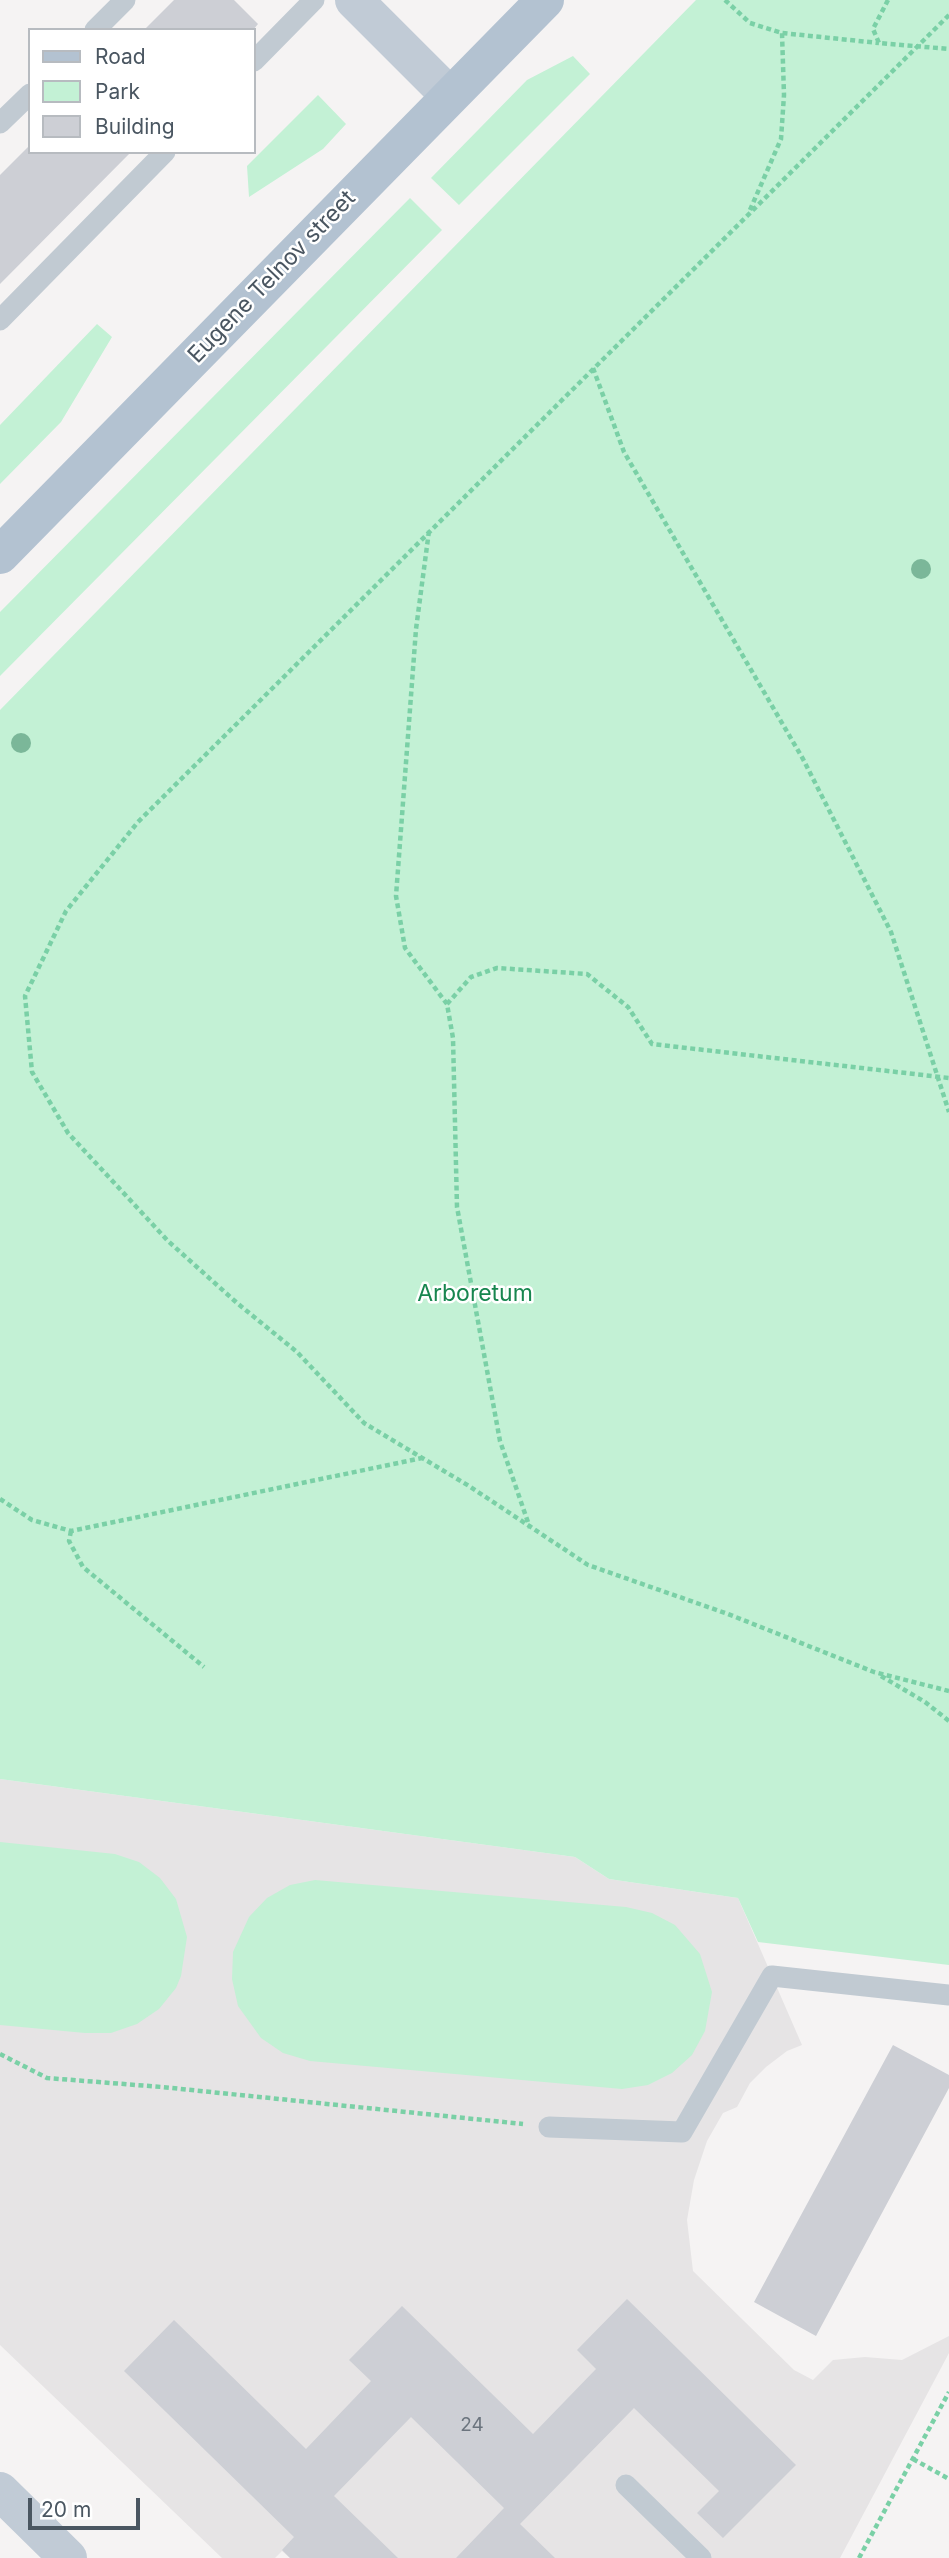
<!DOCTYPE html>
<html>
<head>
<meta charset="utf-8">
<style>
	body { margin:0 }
	#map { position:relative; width:949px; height:2558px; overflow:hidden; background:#f5f3f3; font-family:Inter,sans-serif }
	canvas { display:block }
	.legend { position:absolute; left:28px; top:28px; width:228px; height:126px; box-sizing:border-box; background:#fff; border:2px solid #b7bbc0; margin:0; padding:9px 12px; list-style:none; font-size:21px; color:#4a5661 }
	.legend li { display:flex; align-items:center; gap:14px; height:35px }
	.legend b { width:35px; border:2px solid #b7bbc0 }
	.scale { position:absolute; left:28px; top:2498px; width:112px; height:32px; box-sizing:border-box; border:4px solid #4a5661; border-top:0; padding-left:9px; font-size:21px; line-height:24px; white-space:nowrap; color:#4a5661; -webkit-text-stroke:5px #fff; paint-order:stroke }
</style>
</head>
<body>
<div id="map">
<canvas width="949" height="2558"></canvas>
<ul class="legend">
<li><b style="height:9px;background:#b3c2d1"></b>Road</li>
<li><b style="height:19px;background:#c3f1d5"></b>Park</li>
<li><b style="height:19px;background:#cdcfd5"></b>Building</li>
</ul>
<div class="scale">20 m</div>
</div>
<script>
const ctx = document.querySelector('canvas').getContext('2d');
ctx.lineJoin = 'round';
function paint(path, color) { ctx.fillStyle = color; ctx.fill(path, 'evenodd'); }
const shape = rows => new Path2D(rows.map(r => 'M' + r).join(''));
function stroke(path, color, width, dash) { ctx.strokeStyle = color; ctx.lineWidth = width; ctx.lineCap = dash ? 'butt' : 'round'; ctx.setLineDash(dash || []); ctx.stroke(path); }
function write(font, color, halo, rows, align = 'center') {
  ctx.font = font + ' Inter,sans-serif'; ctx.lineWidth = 5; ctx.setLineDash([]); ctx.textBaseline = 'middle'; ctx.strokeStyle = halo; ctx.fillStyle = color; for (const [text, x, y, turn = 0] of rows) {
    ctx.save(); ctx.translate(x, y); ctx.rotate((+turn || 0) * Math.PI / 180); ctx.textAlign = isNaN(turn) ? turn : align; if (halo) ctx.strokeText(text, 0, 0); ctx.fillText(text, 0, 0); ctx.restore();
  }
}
paint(shape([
	[0,1779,575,1857,609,1879,738,1898,802,2045,787,2051,766,2067,750,2083,737,2107,723,2113,707,2141,694,2180,687,2220,693,2271,794,2370,813,2380,833,2360,865,2357,902,2360,949,2336,949,2353,840,2558,290,2558,282,2551,275,2558,222,2558,0,2345]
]), '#e6e4e5');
paint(shape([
	[696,0,949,0,949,1965,758,1942,738,1898,609,1879,575,1857,0,1779,0,710],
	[573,56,590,74,459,205,431,178,527,80],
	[318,95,346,124,323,149,249,197,247,166],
	[410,198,442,230,0,676,0,612],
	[97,324,112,337,61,422,0,484,0,425],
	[0,1842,115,1854,139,1862,160,1878,176,1899,187,1937,181,1976,176,1988,159,2009,137,2024,111,2033,85,2033,0,2025],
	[315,1880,626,1907,652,1913,675,1925,700,1954,712,1992,705,2031,692,2055,672,2073,648,2085,622,2089,310,2061,283,2053,261,2038,238,2006,232,1979,233,1952,249,1917,267,1898,290,1885]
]), '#c3f1d5');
paint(shape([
	[174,0,234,0,258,24,253,30,144,30],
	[30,145,30,152,131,152,0,284,0,175],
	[893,2045,949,2075,949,2088,816,2336,754,2302],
	[627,2299,796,2465,723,2538,697,2513,719,2491,634,2408,520,2524,555,2558,456,2558,504,2508,411,2417,334,2496,398,2558,290,2558,282,2550,294,2537,124,2371,174,2320,306,2449,371,2381,349,2360,402,2306,533,2434,596,2369,577,2350]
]), '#cdcfd5');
stroke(shape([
	[725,0,750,23,782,33,879,43],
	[888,0,873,29,879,43,949,49],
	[949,15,138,822,66,911,25,996,32,1072,68,1133,168,1241,237,1303,297,1352,364,1423,469,1486,588,1565,728,1614,874,1672,949,1691],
	[750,210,781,139,784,95,782,33],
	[593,368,624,452,803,759,891,932,949,1112],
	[429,531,416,629,396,896,405,948,447,1004,453,1038,457,1207,500,1441,530,1528],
	[447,1004,471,977,497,968,587,974,628,1007,652,1044,949,1078],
	[0,1499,32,1520,71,1531,422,1458],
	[71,1531,69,1541,83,1567,204,1667],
	[881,1676,925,1702,949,1721],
	[0,2054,47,2078,162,2087,523,2124],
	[913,2459,949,2479],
	[859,2558,949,2392]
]), '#7ad0a6', 4.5, [5, 3.5]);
stroke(shape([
	[95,30,125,0],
	[254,61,314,0],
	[0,123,30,94],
	[0,320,165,152],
	[549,2127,682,2132,772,1976,949,1995],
	[626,2485,701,2558]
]), '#c1cad2', 21);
stroke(shape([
	[354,0,449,95],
	[0,2491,68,2558]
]), '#c1cbd6', 38);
stroke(shape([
	[0,555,545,0]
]), '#b3c2d1', 38);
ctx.fillStyle = '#7bb799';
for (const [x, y] of [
	[921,569],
	[21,743]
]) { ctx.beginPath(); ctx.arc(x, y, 10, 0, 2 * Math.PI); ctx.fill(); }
write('19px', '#6b747e', null, [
	["24",472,2425]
]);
write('23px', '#4a5661', '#fff', [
	["Eugene Telnov street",272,277,-46]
]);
write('23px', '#17864f', '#fff', [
	["Arboretum",475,1294]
]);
</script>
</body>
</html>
